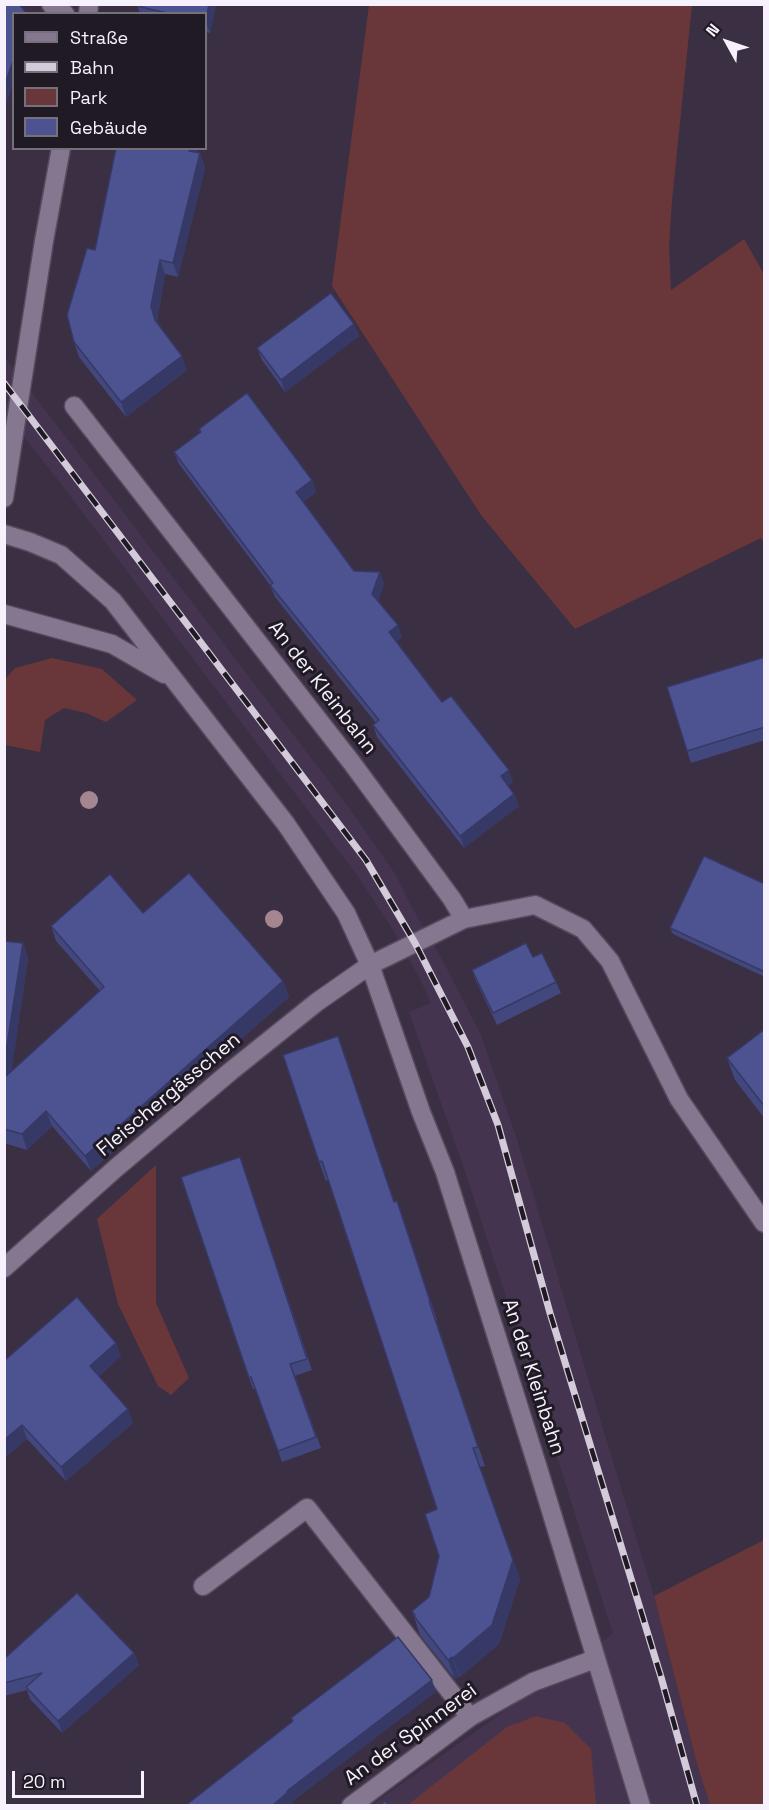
<!DOCTYPE html>
<html>
<head>
<meta charset="utf-8">
<style>
	body { margin:0 }
	#map { position:relative; width:769px; height:1810px; overflow:hidden; background:#3b2f43; font-family:"Space Grotesk",sans-serif }
	canvas { display:block }
	.frame { position:absolute; inset:0; border:6px solid #f7f0fd; pointer-events:none }
	.legend { position:absolute; left:12px; top:12px; width:195px; height:138px; box-sizing:border-box; background:#1f1a23; border:2px solid #75707a; margin:0; padding:8px 10px; list-style:none; font-size:18px; color:#f7f0fd }
	.legend li { display:flex; align-items:center; gap:12px; height:30px }
	.legend b { width:30px; border:2px solid #75707a }
	.north { position:absolute; left:697px; top:12px; width:60px; height:60px; -webkit-text-stroke:4px #1f1a23; paint-order:stroke; rotate:310deg; font-size:16px; font-weight:700; line-height:24px; text-align:center; color:#f7f0fd }
	.north::after { content:''; display:block; margin:auto; width:21px; height:27px; background:#f7f0fd; clip-path:polygon(50% 0,100% 100%,50% 72%,0 100%) }
	.scale { position:absolute; left:12px; top:1771px; width:132px; height:27px; box-sizing:border-box; border:3px solid #f7f0fd; border-top:0; padding-left:8px; font-size:18px; line-height:21px; white-space:nowrap; color:#f7f0fd; -webkit-text-stroke:4px #1f1a23; paint-order:stroke }
</style>
</head>
<body>
<div id="map">
<canvas width="769" height="1810"></canvas>
<div class="frame"></div>
<ul class="legend">
<li><b style="height:8px;background:#85778f"></b>Straße</li>
<li><b style="height:8px;background:#d3cbd9"></b>Bahn</li>
<li><b style="height:16px;background:#69373a"></b>Park</li>
<li><b style="height:16px;background:#4d5291"></b>Gebäude</li>
</ul>
<div class="north">N</div>
<div class="scale">20 m</div>
</div>
<script>
const ctx = document.querySelector('canvas').getContext('2d');
ctx.lineJoin = 'round';
function paint(path, color) { ctx.fillStyle = color; ctx.fill(path, 'evenodd'); }
const shape = rows => new Path2D(rows.map(r => 'M' + r).join(''));
function stroke(path, color, width, dash) { ctx.strokeStyle = color; ctx.lineWidth = width; ctx.lineCap = dash ? 'butt' : 'round'; ctx.setLineDash(dash || []); ctx.stroke(path); }
function write(font, color, halo, rows, align = 'center') {
  ctx.font = font + ' "Space Grotesk",sans-serif'; ctx.lineWidth = 6; ctx.setLineDash([]); ctx.textBaseline = 'middle'; ctx.strokeStyle = halo; ctx.fillStyle = color; for (const [text, x, y, turn = 0] of rows) {
    ctx.save(); ctx.translate(x, y); ctx.rotate((+turn || 0) * Math.PI / 180); ctx.textAlign = isNaN(turn) ? turn : align; if (halo) ctx.strokeText(text, 0, 0); ctx.fillText(text, 0, 0); ctx.restore();
  }
}
paint(shape([
	[4,356,347,805,396,875,410,904,445,965,481,1035,516,1136,598,1412,654,1596,697,1764,710,1805,372,1805,613,1634,513,1318,462,1163,409,1012,431,1003,420,979,391,927,359,878,58,480,5,413]
]), '#44344f');
paint(shape([
	[369,5,692,5,672,201,669,247,671,290,744,239,764,274,764,543,761,538,575,629,481,515,332,286],
	[52,658,102,669,137,700,106,722,86,713,64,708,45,720,40,752,5,745,5,679,15,668],
	[156,1165,156,1303,189,1378,171,1395,158,1386,118,1304,97,1219],
	[764,1540,764,1805,710,1805,697,1764,654,1596],
	[536,1716,565,1723,591,1749,596,1805,412,1806,410,1803,507,1727]
]), '#69373a');
const lane = shape([
	[74,406,352,763,452,899,464,919],
	[370,965,464,919,535,905,583,929,610,961,679,1099,764,1223],
	[203,1586,307,1508,470,1717]
]);
const street = shape([
	[51,4,58,12,65,14],
	[4,534,30,542,61,555,113,601,286,824,346,913,370,965,421,1112,445,1172,537,1465,641,1806],
	[4,614,112,644,164,674],
	[4,1268,116,1168,231,1071,317,1002,370,965],
	[351,1806,470,1717,533,1682,595,1659]
]);
const secondary = shape([
	[88,14,89,4],
	[4,498,44,241,61,148]
]);
stroke(lane, '#554b5d', 21);
stroke(street, '#554b5d', 21);
stroke(secondary, '#554b5d', 21);
stroke(lane, '#85778f', 18);
stroke(street, '#85778f', 18);
stroke(secondary, '#85778f', 18);
const rail = shape([
	[4,383,366,860,415,943,468,1047,498,1125,550,1313,661,1677,697,1806]
]);
stroke(rail, '#d3cbd9', 7);
stroke(rail, '#1f1a23', 4.5, [14]);
ctx.fillStyle = '#a5868f';
for (const [x, y] of [
	[89,800],
	[274,919]
]) { ctx.beginPath(); ctx.arc(x, y, 9, 0, 2 * Math.PI); ctx.fill(); }
paint(shape([
	[137,4,216,4,210,33,206,32,206,14,140,14],
	[197,152,200,153,205,168,178,277,165,274,157,321,187,370,126,417,79,357,74,342,95,250],
	[354,324,359,336,285,392,262,360,257,348],
	[199,429,312,480,316,492,303,502,354,571,380,572,384,584,378,601,402,637,396,642,442,702,513,782,508,786,514,794,519,806,464,848,377,737,373,725,376,723,275,597,270,585,179,464,174,452,200,432],
	[765,657,765,740,691,763,687,751],
	[765,884,765,977,673,934,670,928],
	[143,913,283,981,289,997,91,1171,52,1126,27,1150,4,1143,4,941,23,943,28,959,11,1072,100,991,56,941,51,926],
	[533,957,556,982,561,993,497,1025,476,981,472,970],
	[765,1029,765,1119,735,1080,727,1058],
	[345,1055,394,1202,404,1220,437,1320,436,1320,485,1466,480,1467,520,1579,499,1644,460,1677,459,1676,455,1679,420,1635,412,1611,429,1597,439,1556,437,1509,328,1180,326,1181,319,1162],
	[240,1157,312,1370,295,1376,321,1448,282,1462,255,1389,253,1389,249,1378],
	[121,1356,99,1376,128,1409,133,1423,66,1481,27,1439,4,1458,4,1361],
	[134,1653,139,1665,62,1733,30,1699,27,1690,4,1696,4,1659]
]), '#42477d');
paint(shape([
	[209,4,216,4,210,33,206,22],
	[14,58,14,81,4,110,4,86],
	[190,148,198,148,195,165,189,151],
	[200,153,205,168,178,277,173,263],
	[160,260,165,274,157,321,160,334,151,306],
	[354,324,359,336,285,392,281,380],
	[182,356,187,370,126,417,121,402],
	[312,480,316,492,300,504,296,492],
	[380,572,384,584,377,606,372,594],
	[398,625,402,637,393,644,389,632],
	[509,770,513,782,505,788,501,776],
	[514,794,519,806,464,848,460,836],
	[23,943,28,959,8,1096,4,1087,4,1064],
	[283,981,289,997,91,1171,85,1156],
	[46,1111,52,1126,27,1150,22,1134],
	[397,1201,404,1220,437,1320,430,1301],
	[116,1343,121,1356,95,1380,90,1366],
	[128,1409,133,1423,66,1481,61,1467],
	[22,1425,27,1439,4,1458,4,1440],
	[473,1448,520,1579,499,1644,460,1677,453,1658],
	[134,1653,139,1665,62,1733,58,1721],
	[452,1657,459,1676,455,1679,448,1660],
	[432,1680,436,1692,292,1802,293,1804,291,1806,272,1806,287,1791]
]), '#363966');
const building = shape([
	[4,4,19,4,27,14,14,14,14,58,4,86,4,4],
	[137,4,209,4,206,21,206,14,171,14,137,6,137,4],
	[116,148,190,148,189,151,200,153,173,263,160,260,151,306,155,320,182,356,121,402,74,342,67,315,87,248,95,250,116,148],
	[331,293,354,324,281,380,257,348,331,293],
	[247,393,312,480,296,492,354,571,380,572,372,594,398,625,389,632,442,702,451,696,509,770,501,776,514,794,460,836,373,725,379,720,270,585,273,583,174,452,201,432,199,429,247,393],
	[765,657,765,727,687,751,667,687,765,657],
	[704,856,765,884,765,972,670,928,704,856],
	[189,873,283,981,85,1156,46,1111,22,1134,4,1129,4,1078,104,987,51,926,110,874,143,913,189,873],
	[4,941,23,943,4,1064,4,941],
	[526,943,533,957,542,953,556,982,493,1013,472,970,526,943],
	[765,1029,765,1107,727,1058,765,1029],
	[338,1036,394,1202,397,1201,430,1301,429,1301,478,1447,473,1448,513,1560,492,1625,453,1658,452,1657,448,1660,414,1616,415,1615,412,1611,429,1597,439,1556,425,1514,437,1509,322,1161,319,1162,283,1055,338,1036],
	[240,1157,307,1359,290,1364,316,1437,278,1451,251,1377,249,1378,181,1177,240,1157],
	[77,1297,116,1343,90,1366,128,1409,61,1467,22,1425,4,1440,4,1361,77,1297],
	[77,1593,134,1653,58,1721,26,1687,42,1673,4,1683,4,1659,77,1593],
	[398,1637,432,1680,287,1791,288,1792,272,1806,185,1806,293,1721,291,1718,398,1637],
	[385,1801,389,1806,379,1806,385,1801]
]);
paint(building, '#4d5291');
stroke(building, '#363966', 1.5);
write('20px', '#f7f0fd', '#1f1a23', [
	["An der Kleinbahn",322,688,52],
	["Fleischergässchen",169,1095,-40],
	["An der Kleinbahn",533,1377,72],
	["An der Spinnerei",411,1735,-36]
]);
</script>
</body>
</html>
